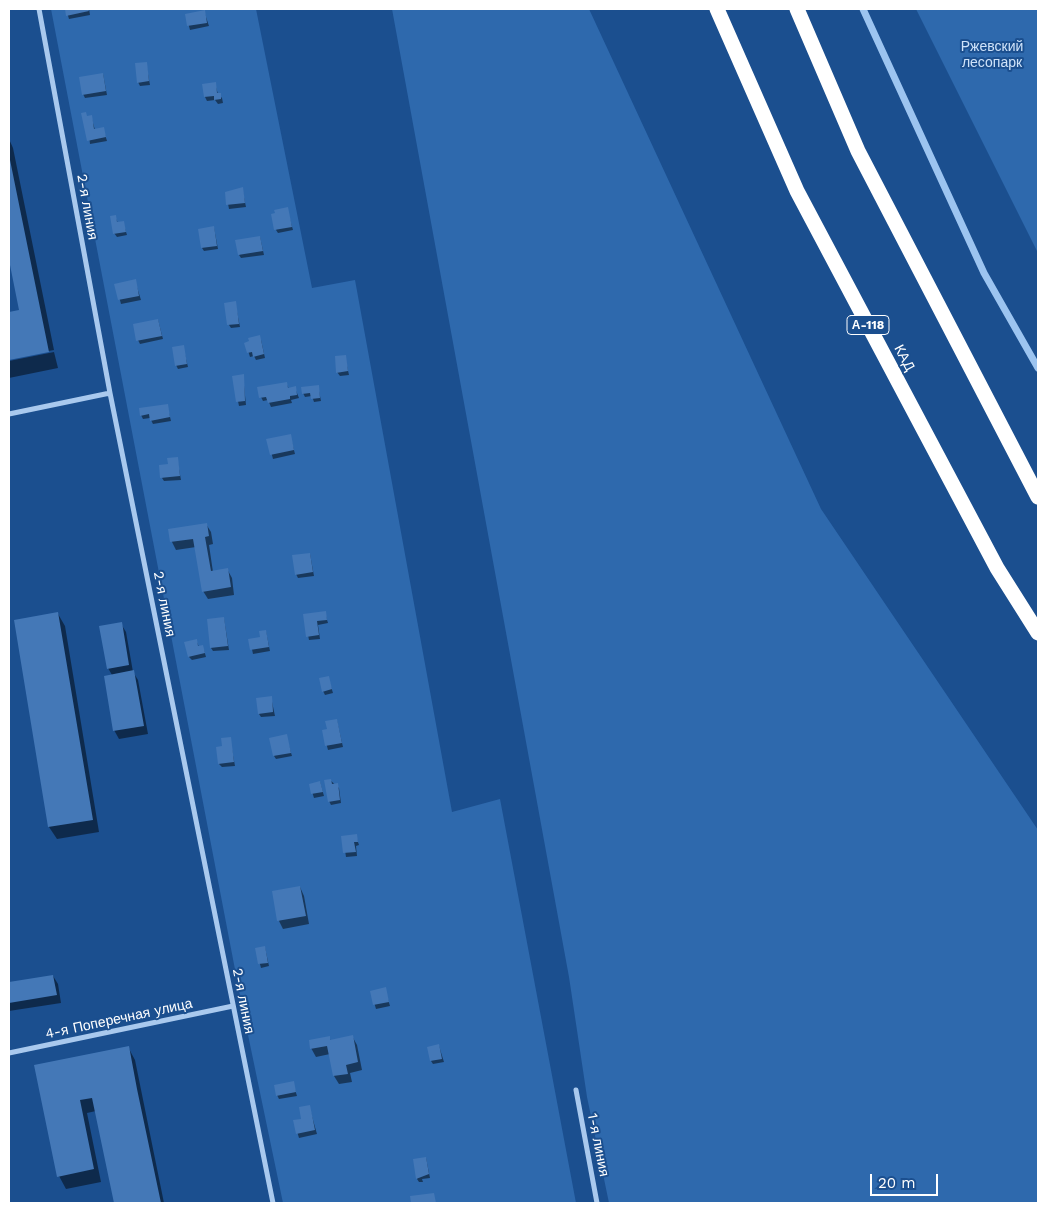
<!DOCTYPE html>
<html>
<head>
<meta charset="utf-8">
<style>
	body { margin:0 }
	#map { position:relative; width:1047px; height:1212px; overflow:hidden; background:#1b4f8f; font-family:"Work Sans",sans-serif }
	canvas { display:block }
	.frame { position:absolute; inset:0; border:10px solid #fff; pointer-events:none }
	.scale { position:absolute; left:870px; top:1174px; width:68px; height:22px; box-sizing:border-box; border:2px solid #fff; border-top:0; padding-left:6px; font-size:15px; line-height:18px; white-space:nowrap; color:#fff; -webkit-text-stroke:4px #1b4f8f; paint-order:stroke }
</style>
</head>
<body>
<div id="map">
<canvas width="1047" height="1212"></canvas>
<div class="frame"></div>
<div class="scale">20 m</div>
</div>
<script>
const ctx = document.querySelector('canvas').getContext('2d');
ctx.lineJoin = 'round';
function paint(path, color) { ctx.fillStyle = color; ctx.fill(path, 'evenodd'); }
const shape = rows => new Path2D(rows.map(r => 'M' + r).join(''));
function stroke(path, color, width, dash) { ctx.strokeStyle = color; ctx.lineWidth = width; ctx.lineCap = dash ? 'butt' : 'round'; ctx.setLineDash(dash || []); ctx.stroke(path); }
function write(font, color, halo, rows, align = 'center') {
  ctx.font = font + ' "Work Sans",sans-serif'; ctx.lineWidth = 4; ctx.setLineDash([]); ctx.textBaseline = 'middle'; ctx.strokeStyle = halo; ctx.fillStyle = color; for (const [text, x, y, turn = 0] of rows) {
    ctx.save(); ctx.translate(x, y); ctx.rotate((+turn || 0) * Math.PI / 180); ctx.textAlign = isNaN(turn) ? turn : align; if (halo) ctx.strokeText(text, 0, 0); ctx.fillText(text, 0, 0); ctx.restore();
  }
}
paint(shape([
	[51,9,256,9,312,288,355,280,452,812,500,799,576,1203,283,1203,242,1006],
	[392,9,589,9,821,509,1038,830,1038,1203,609,1203,587,1097,569,977],
	[916,9,1038,9,1038,253]
]), '#2e69ad');
paint(shape([
	[66,9,89,9,90,15,69,19],
	[204,11,209,26,190,30,186,15],
	[146,63,150,85,140,86,138,82],
	[103,74,107,95,85,98,83,94],
	[215,84,218,94,222,98,223,103,218,104,215,100,207,101,205,97,204,85],
	[91,116,95,130,103,128,107,141,90,144,87,117],
	[9,139,13,148,54,350,9,358,9,313,20,311,9,254],
	[242,188,246,207,229,209,226,193],
	[287,209,293,230,278,233,276,230],
	[115,217,118,223,123,222,127,235,117,237,114,233],
	[214,228,218,249,204,251,202,248],
	[260,237,264,255,241,258,239,255],
	[135,281,141,300,121,304,116,285],
	[235,302,240,327,231,328,229,325],
	[158,320,163,339,140,344,138,340],
	[261,340,265,358,256,360,254,356,250,357,246,344],
	[183,347,188,367,178,369,176,365],
	[54,352,58,368,9,378,9,361],
	[345,357,349,375,340,376,337,372],
	[243,376,246,405,239,406,233,377],
	[286,383,289,389,295,388,299,398,291,400,292,403,271,407,268,400,263,401,261,397],
	[318,386,321,401,314,402,312,396,305,397,303,393],
	[167,405,171,421,153,424,150,418,143,419,141,415],
	[290,435,295,454,273,459,268,440],
	[177,458,181,480,164,481,162,478],
	[206,524,211,532,213,544,209,545,213,572,227,569,232,578,234,595,208,599,203,591,196,547,176,550,172,542,170,530],
	[310,554,314,576,298,578,296,574],
	[325,613,328,623,318,625,320,639,309,640,304,615],
	[58,614,65,626,99,832,57,839,49,827,15,621],
	[224,619,229,650,213,651,211,648],
	[121,624,126,632,133,672,138,680,148,734,119,739,114,730,112,675,108,668],
	[266,632,270,651,253,654,250,640,262,638],
	[196,640,199,647,204,650,206,657,192,660,189,657],
	[328,677,333,693,325,695,323,691],
	[271,697,275,716,261,717,259,714],
	[337,721,343,747,328,750,323,731,328,730],
	[286,736,292,756,276,759,274,756],
	[230,739,235,766,222,767,219,764,224,747],
	[330,780,339,788,341,803,331,805,329,801],
	[320,782,324,796,314,798,310,785],
	[356,836,359,845,356,846,357,856,346,857,343,837],
	[300,887,304,896,309,924,283,929,279,921],
	[265,948,269,966,261,968,256,949],
	[53,976,58,984,61,1003,9,1011,9,983],
	[385,989,390,1006,376,1009,371,992],
	[352,1036,357,1045,362,1070,350,1073,352,1082,339,1084,334,1076,330,1054,316,1057,311,1048,329,1038,331,1041],
	[439,1046,444,1062,433,1064,431,1061],
	[128,1047,135,1060,164,1203,115,1203,96,1111,87,1113,101,1182,66,1189,59,1176,36,1066],
	[293,1083,297,1096,279,1099,277,1095],
	[309,1106,317,1134,299,1138,294,1121,303,1120],
	[426,1158,430,1178,422,1179,423,1182,419,1182,417,1179]
]), '#0007');
stroke(shape([
	[863,9,984,273,1038,368]
]), '#9cc4f0', 7);
paint(shape([
	[65,9,88,9,89,11,66,16],
	[205,10,207,23,187,26,185,14],
	[147,62,149,81,137,83,135,63],
	[103,73,106,91,82,95,79,77],
	[216,82,217,93,221,93,221,99,214,100,214,96,204,97,202,84],
	[86,112,87,116,92,115,94,129,104,127,106,137,87,141,81,113],
	[9,155,49,352,9,360,9,312,19,310,9,260],
	[243,187,245,203,226,205,225,192],
	[288,207,292,227,274,230,271,214,275,213,274,210],
	[116,215,117,222,124,221,126,232,113,234,110,216],
	[214,226,217,246,201,248,198,229],
	[260,236,263,251,238,255,235,240],
	[136,279,139,296,118,300,114,284],
	[236,301,239,324,227,325,224,303],
	[158,319,162,336,136,341,133,324],
	[260,335,264,354,253,357,252,352,247,353,244,343,249,341,248,338],
	[184,345,187,364,175,366,172,347],
	[346,355,348,371,336,373,335,356],
	[244,374,245,401,236,402,232,376],
	[287,382,288,388,296,386,297,395,290,396,290,399,268,403,266,397,259,398,257,387],
	[319,385,320,398,311,399,310,393,302,394,301,387],
	[168,404,170,417,150,421,149,414,140,416,139,408],
	[291,434,294,450,270,455,266,439],
	[178,457,180,476,160,478,159,465,168,464,167,458],
	[207,523,209,536,205,537,211,571,228,568,231,587,202,592,193,539,170,542,168,529],
	[310,553,313,572,295,575,292,555],
	[326,611,327,620,317,621,319,635,306,637,303,614],
	[58,612,93,820,48,827,14,620],
	[224,617,228,646,210,648,207,619],
	[122,622,129,665,107,669,99,626],
	[266,630,269,647,250,650,248,639,260,637,259,631],
	[197,639,198,646,203,645,205,653,188,657,184,642],
	[134,670,144,726,113,731,104,676],
	[329,676,332,689,322,692,319,678],
	[272,696,273,712,258,714,256,698],
	[337,719,342,743,325,746,322,730,327,729,325,721],
	[287,734,291,753,273,756,269,738],
	[231,737,234,762,218,764,216,747,222,746,221,738],
	[331,779,332,784,338,783,340,800,328,802,324,780],
	[320,781,323,792,311,794,309,784],
	[357,834,358,842,354,842,356,852,343,853,341,836],
	[300,886,306,916,277,921,272,891],
	[265,946,268,963,258,964,255,948],
	[53,975,57,995,9,1003,9,982],
	[386,987,389,1002,373,1005,370,991],
	[353,1035,358,1062,346,1065,348,1074,333,1076,327,1046,310,1049,309,1040,330,1036,330,1040],
	[439,1044,442,1059,430,1061,427,1047],
	[129,1046,137,1089,161,1203,114,1203,92,1098,80,1100,94,1169,57,1177,34,1065],
	[294,1081,296,1092,276,1096,274,1085],
	[310,1105,315,1130,296,1134,293,1120,301,1119,299,1107],
	[426,1157,429,1174,416,1179,413,1159],
	[434,1193,436,1203,411,1203,410,1196]
]), '#4478b7');
stroke(shape([
	[39,9,110,393,273,1203],
	[9,414,110,393],
	[9,1053,233,1006],
	[576,1090,597,1203]
]), '#a9c9ee', 5);
stroke(shape([
	[717,9,797,191,997,568,1038,633],
	[797,9,858,151,1038,497]
]), '#fff', 15);
for (const [x, y, w] of [
	[868,325,42]
]) { const box = new Path2D(); box.roundRect(x - w / 2, y - 9.5, w, 19, 4); ctx.fillStyle = '#1b4f8f'; ctx.fill(box); stroke(box, '#fff', 1); }
write('bold 12px', '#fff', null, [
	["А-118",868,325]
]);
write('14px', '#cfe3fa', '#1b4f8f', [
	["Ржевский",992,47],
	["лесопарк",992,63]
]);
write('14px', '#fff', '#1b4f8f', [
	["2-я линия",87,207,80],
	["КАД",904,358,62],
	["2-я линия",164,604,79],
	["2-я линия",243,1001,79],
	["4-я Поперечная улица",119,1019,-12],
	["1-я линия",598,1145,79]
]);
</script>
</body>
</html>
